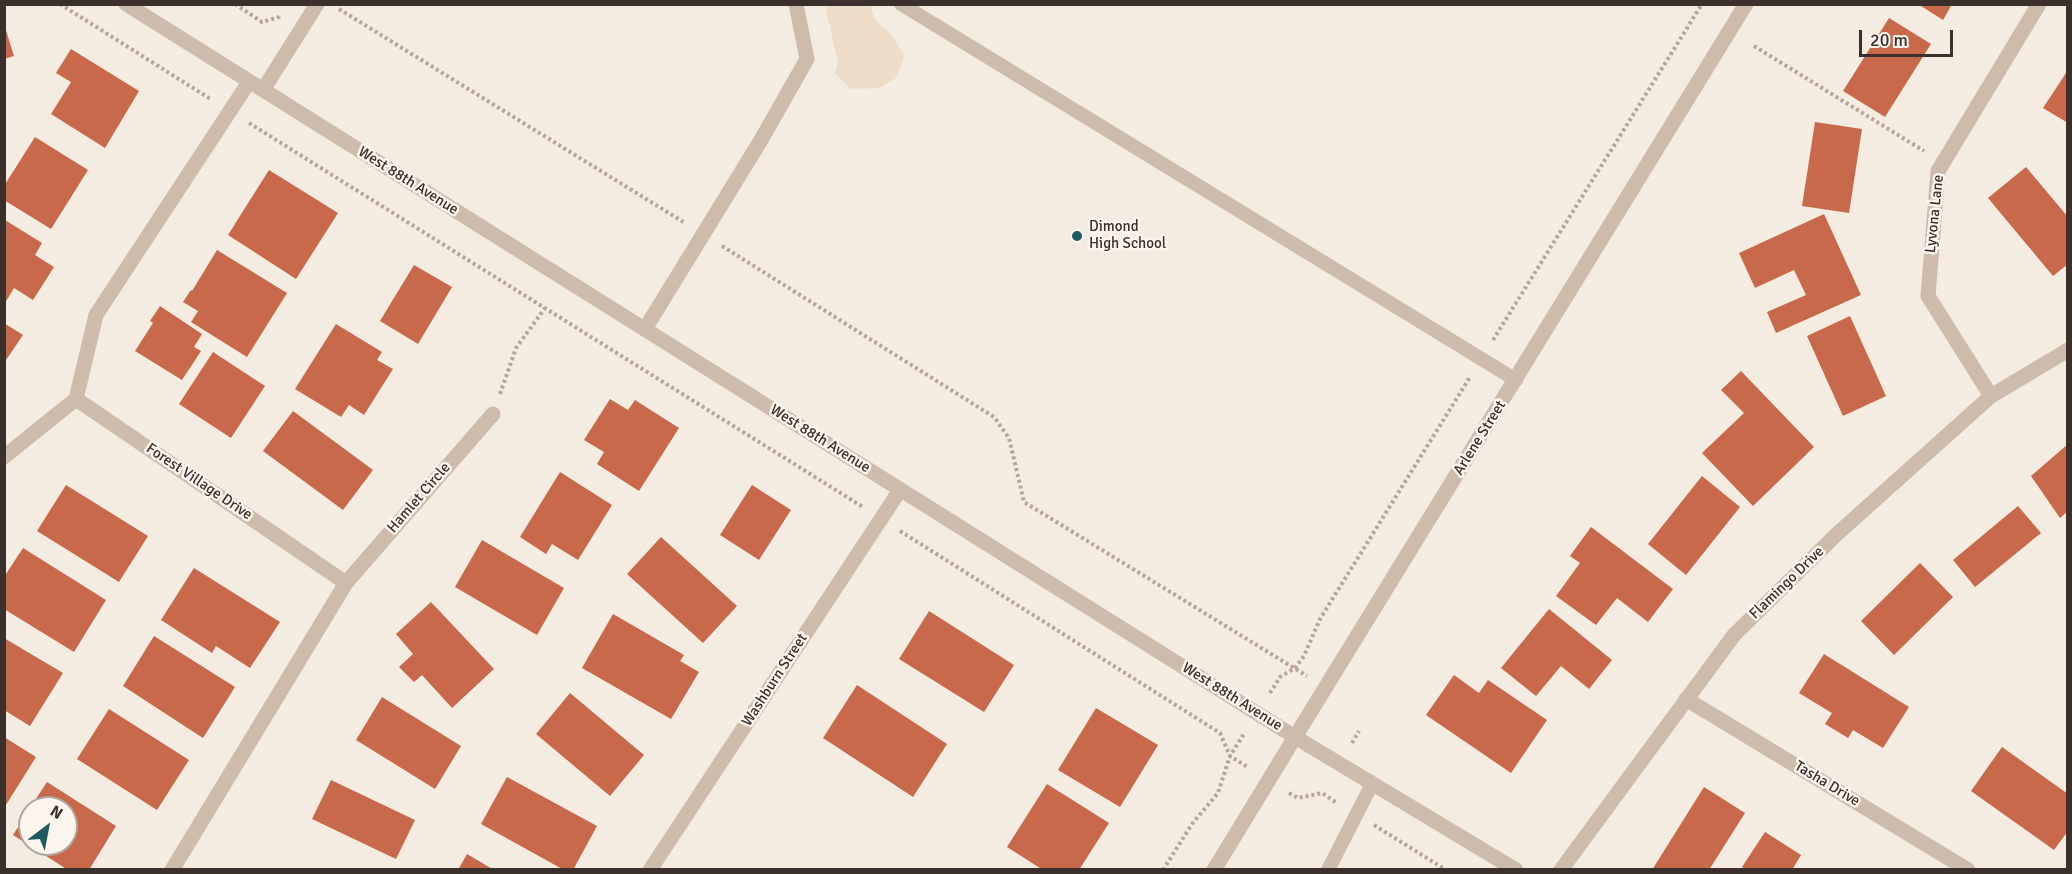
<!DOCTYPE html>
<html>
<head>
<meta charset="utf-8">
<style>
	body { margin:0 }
	#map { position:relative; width:2072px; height:874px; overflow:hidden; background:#f4ebe1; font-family:Signika,sans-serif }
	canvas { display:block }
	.frame { position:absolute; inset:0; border:6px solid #3b302b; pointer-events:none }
	.north { position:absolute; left:18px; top:796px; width:60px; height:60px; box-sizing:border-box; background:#fbf5ee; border:2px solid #aea6a0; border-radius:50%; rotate:32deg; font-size:16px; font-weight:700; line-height:24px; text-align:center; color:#3b302b }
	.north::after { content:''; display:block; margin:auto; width:21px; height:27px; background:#1f5a5e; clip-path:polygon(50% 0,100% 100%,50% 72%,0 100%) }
	.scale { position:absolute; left:1859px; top:30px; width:94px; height:27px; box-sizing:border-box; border:3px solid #3b302b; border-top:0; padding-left:8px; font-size:18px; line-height:21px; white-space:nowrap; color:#3b302b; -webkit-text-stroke:4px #fbf5ee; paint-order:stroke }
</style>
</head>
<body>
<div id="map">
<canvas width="2072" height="874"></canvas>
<div class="frame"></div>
<div class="north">N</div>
<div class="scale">20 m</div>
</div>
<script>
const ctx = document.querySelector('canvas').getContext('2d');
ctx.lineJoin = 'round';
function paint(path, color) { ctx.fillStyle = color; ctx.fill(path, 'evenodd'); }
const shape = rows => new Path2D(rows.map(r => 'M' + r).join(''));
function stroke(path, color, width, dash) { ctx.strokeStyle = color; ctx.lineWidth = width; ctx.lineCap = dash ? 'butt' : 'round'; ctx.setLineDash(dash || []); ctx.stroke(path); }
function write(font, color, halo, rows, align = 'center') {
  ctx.font = font + ' Signika,sans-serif'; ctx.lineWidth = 5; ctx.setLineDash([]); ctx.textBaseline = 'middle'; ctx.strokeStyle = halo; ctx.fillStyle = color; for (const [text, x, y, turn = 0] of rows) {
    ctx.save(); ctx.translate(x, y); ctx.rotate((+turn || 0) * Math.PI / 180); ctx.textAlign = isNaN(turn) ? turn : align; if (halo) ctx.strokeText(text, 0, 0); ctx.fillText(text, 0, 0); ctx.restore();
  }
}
paint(shape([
	[825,5,871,5,874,19,892,35,904,56,896,78,879,88,851,89,835,73,838,63]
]), '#ecdcc8');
paint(shape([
	[1918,4,1952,4,1943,20],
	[1889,18,1931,44,1885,117,1843,91],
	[4,24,14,56,4,59],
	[71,49,139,91,105,148,51,114,71,82,56,73],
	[2068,70,2068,123,2043,108],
	[1815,122,1862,129,1849,213,1802,206],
	[35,137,88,170,51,229,4,200,4,186],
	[2026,167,2068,217,2068,264,2053,276,1988,198],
	[269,170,338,213,296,279,228,235],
	[1824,214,1861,295,1776,333,1767,312,1806,295,1794,270,1755,288,1739,253],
	[5,220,42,243,35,255,54,267,33,300,14,288,5,303],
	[217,250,287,293,247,357,191,322,198,311,183,302,191,290,192,291],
	[414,265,452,287,418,344,380,321],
	[160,306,202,334,194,347,201,351,182,380,135,351,153,323,150,321],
	[1850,316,1886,396,1843,416,1807,336],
	[4,323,23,335,4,363],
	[336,324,382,352,377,360,393,369,364,415,349,405,341,417,295,389],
	[213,352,265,386,231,438,179,404],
	[1741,371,1814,447,1753,506,1702,453,1744,413,1721,390],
	[610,399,628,410,635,400,679,428,639,491,597,464,604,452,584,440],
	[293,411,373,470,343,510,263,451],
	[2068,444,2068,511,2060,518,2031,476],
	[560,472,612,505,578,560,552,544,546,554,520,537],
	[1702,476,1740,507,1686,575,1648,544],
	[66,485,148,536,119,582,37,531],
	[752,485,791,510,759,560,720,535],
	[2018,506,2041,533,1975,587,1953,560],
	[1591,527,1673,589,1648,622,1617,598,1596,625,1556,596,1580,563,1570,556],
	[661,537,737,606,703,643,627,574],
	[482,540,564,588,537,635,455,587],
	[23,548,106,600,74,652,4,609,4,577],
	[1920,563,1953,597,1894,655,1861,621],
	[194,568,280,622,250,668,216,646,212,653,161,620],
	[431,602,494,669,452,708,422,675,414,682,399,667,413,654,396,634],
	[1549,609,1612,660,1589,689,1561,666,1536,696,1501,668],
	[929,611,1014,665,984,712,899,659],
	[613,614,684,655,680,661,699,672,671,719,582,668],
	[154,636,235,687,203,738,123,686],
	[4,638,63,673,30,726,4,710],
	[1824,654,1909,707,1883,748,1853,730,1848,738,1825,724,1832,713,1799,693],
	[1454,675,1479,693,1488,680,1547,720,1511,773,1426,715],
	[857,685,947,744,913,797,823,738],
	[570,693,644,755,610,796,536,734],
	[382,697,461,746,435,789,356,740],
	[1096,708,1158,745,1120,807,1058,770],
	[109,709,189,760,157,810,77,759],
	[4,737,36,757,4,808],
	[2002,747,2068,794,2068,831,2054,850,1971,791],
	[507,777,597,826,573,870,564,870,481,824],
	[331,780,415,820,396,859,312,819],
	[47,782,116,826,89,870,68,870,13,835,30,808,30,844,66,844,66,808,30,808],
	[1047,784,1109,823,1079,870,1043,870,1007,847],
	[1704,787,1745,813,1709,870,1652,870],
	[1765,832,1801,855,1792,870,1746,870,1742,867],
	[467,854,494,870,458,870]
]), '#c8694b');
stroke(shape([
	[60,4,212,100],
	[235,4,262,22,279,17,281,14],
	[339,9,685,223],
	[1754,46,1924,151],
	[249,123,863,507],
	[722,246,994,417,1009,438,1024,502,1307,676],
	[1493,340,1702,4],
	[500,394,516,348,545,308],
	[900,531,1220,733,1230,756,1249,768],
	[1270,693,1280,677,1295,668,1304,656,1320,619,1470,377],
	[1352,743,1359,731],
	[1289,793,1298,798,1322,793,1337,803],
	[1374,825,1446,870],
	[1163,870,1192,824,1218,793,1230,756,1245,732]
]), '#b9a596', 4, [3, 3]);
stroke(shape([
	[901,4,1516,380],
	[1328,870,1372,784]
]), '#cdbbac', 14);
stroke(shape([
	[263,90,317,4],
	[645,329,761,140,807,59,796,4],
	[1991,396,1928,296,1938,171,2039,4],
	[76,399,96,315,249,82],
	[76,399,346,583],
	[4,457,76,399],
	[1686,699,1968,870],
	[1295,737,1746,4],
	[172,870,346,583,493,414],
	[650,870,900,490],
	[1561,870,1734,635,1837,534,1991,396,2068,350]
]), '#cdbbac', 15);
stroke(shape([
	[126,4,1295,737,1516,870],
	[1214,870,1295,737]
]), '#cdbbac', 15);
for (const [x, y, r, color] of [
	[1077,236,6,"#1f5a5e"]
]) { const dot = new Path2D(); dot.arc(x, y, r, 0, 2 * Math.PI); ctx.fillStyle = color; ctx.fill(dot); stroke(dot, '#fbf5ee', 2); }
write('15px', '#3b302b', '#fbf5ee', [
	["West 88th Avenue",408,181,32],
	["Lyvona Lane",1935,214,-84],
	["Arlene Street",1480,438,-58],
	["West 88th Avenue",820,439,32],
	["Forest Village Drive",199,482,34],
	["Hamlet Circle",419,498,-49],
	["Flamingo Drive",1787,583,-44],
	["Washburn Street",775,680,-57],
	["West 88th Avenue",1232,697,32],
	["Tasha Drive",1827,784,31]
]);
write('15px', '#3b302b', '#fbf5ee', [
	["Dimond",1089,227],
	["High School",1089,244]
], 'left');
</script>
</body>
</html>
